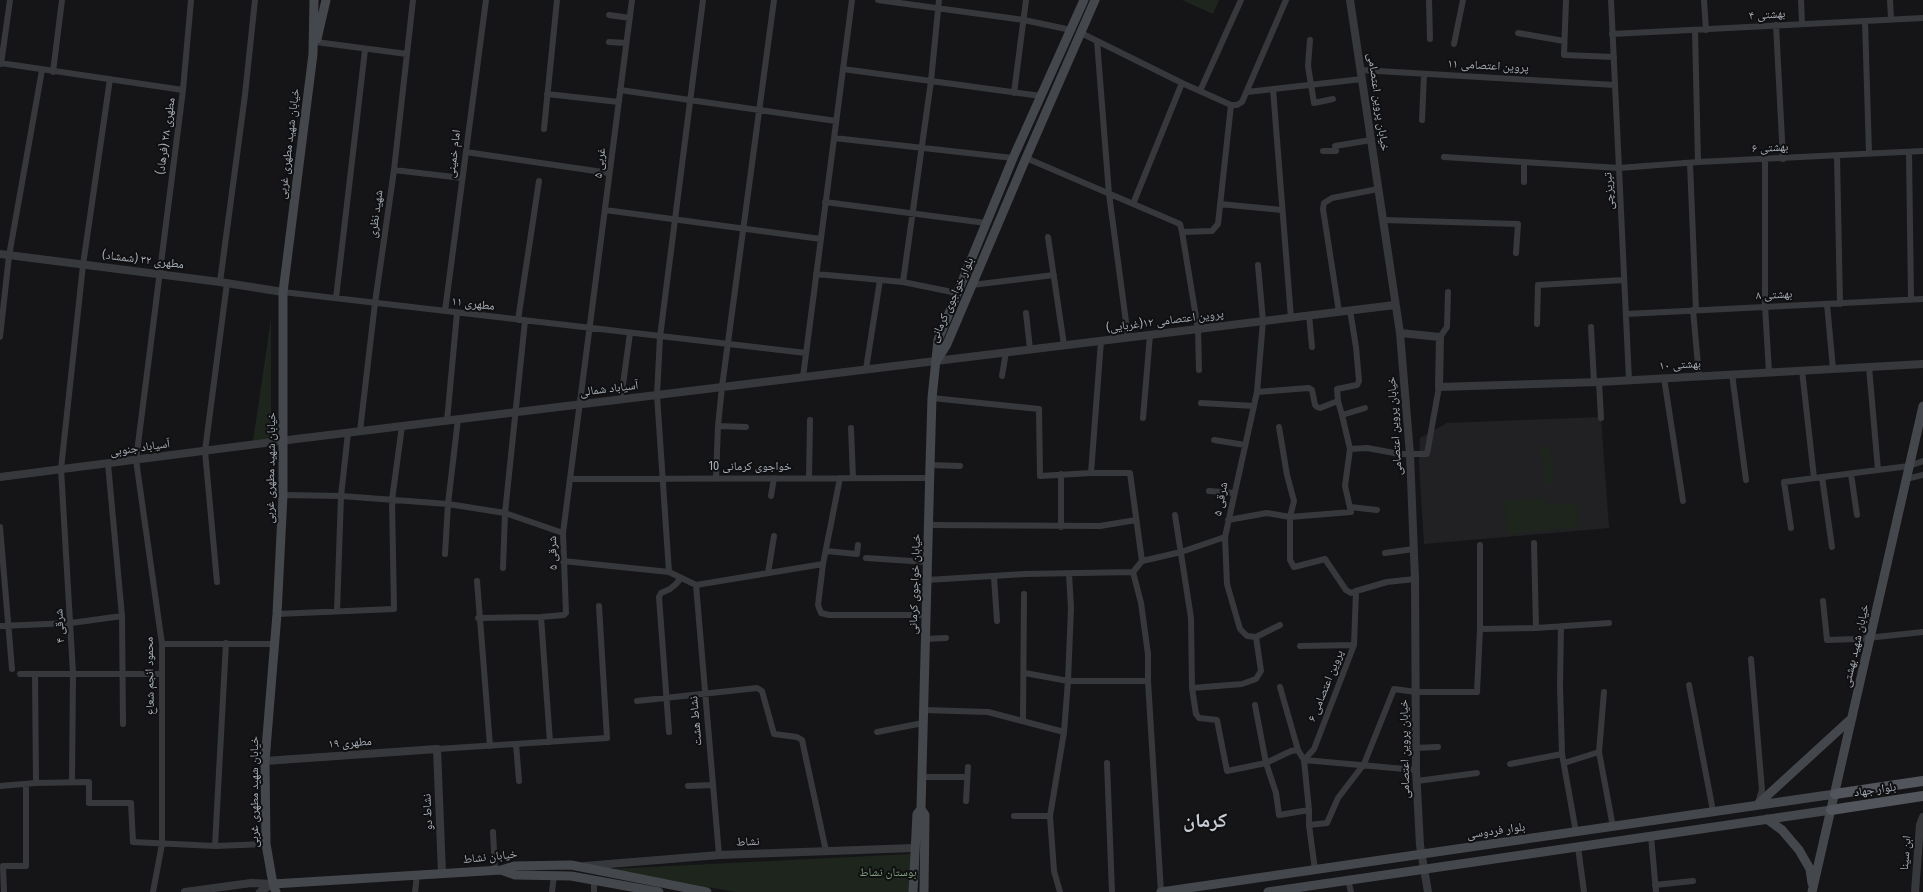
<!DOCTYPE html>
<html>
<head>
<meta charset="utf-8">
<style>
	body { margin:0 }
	canvas { display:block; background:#151517 }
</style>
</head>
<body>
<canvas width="1923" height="892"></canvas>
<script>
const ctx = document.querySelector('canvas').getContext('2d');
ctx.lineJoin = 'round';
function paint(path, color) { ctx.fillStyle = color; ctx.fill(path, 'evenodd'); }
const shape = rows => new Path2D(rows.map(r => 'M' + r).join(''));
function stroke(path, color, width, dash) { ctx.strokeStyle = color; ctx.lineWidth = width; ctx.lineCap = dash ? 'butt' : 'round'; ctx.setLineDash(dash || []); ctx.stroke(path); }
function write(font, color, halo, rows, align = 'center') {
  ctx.font = font + ' "Fira Sans Condensed","Noto Naskh Arabic",sans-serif'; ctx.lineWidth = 4; ctx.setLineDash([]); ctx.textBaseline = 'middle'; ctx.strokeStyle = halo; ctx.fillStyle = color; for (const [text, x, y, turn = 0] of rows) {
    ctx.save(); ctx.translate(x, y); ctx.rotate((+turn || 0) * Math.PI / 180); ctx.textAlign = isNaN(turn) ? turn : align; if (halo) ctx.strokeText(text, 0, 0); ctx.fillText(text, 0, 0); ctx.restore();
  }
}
paint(shape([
	[1601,417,1609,528,1424,544,1419,463,1420,438,1447,423]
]), '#212124');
paint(shape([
	[1182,0,1219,0,1213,14],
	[271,319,271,439,253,441],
	[1540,447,1551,447,1553,485,1546,485],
	[1546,498,1548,505,1577,503,1579,527,1508,535,1504,501],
	[911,854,910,892,735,892,610,869]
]), '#1d251d');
stroke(shape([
	[878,0,1024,20,1071,30],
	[1429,0,1430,39],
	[1566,0,1564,55,1614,57],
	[1611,0,1629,380],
	[1704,0,1706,30],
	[1801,0,1802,24],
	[1890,0,1891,19],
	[609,15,630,18],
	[1865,21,1869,153],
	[1776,25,1783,159],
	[1695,30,1698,162],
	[1081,33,1182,83,1231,105,1237,105,1242,102,1286,0],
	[1518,33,1564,41],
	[1612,34,1923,18],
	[1310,40,1308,66,1314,103,1333,99],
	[1097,41,1109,194,1128,337],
	[316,42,407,54],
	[609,42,626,43],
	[1454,44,1463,0],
	[0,63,183,90],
	[1,64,10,0],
	[843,69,1041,96],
	[1361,70,1615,85],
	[53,72,62,0],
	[1273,89,1291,318],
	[620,90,836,121],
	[1200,91,1241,0],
	[1247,92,1362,79],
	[1014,93,1026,0],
	[547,94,619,102],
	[1422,120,1424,74],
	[544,129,557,0],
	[834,138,1013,158],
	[1323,151,1336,151,1335,146,1371,140],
	[466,152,609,173],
	[1909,152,1911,299],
	[1837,156,1840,304],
	[1444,157,1619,168,1698,162,1923,151],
	[1026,158,1180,224,1182,232],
	[1765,159,1765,306,1769,372],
	[1690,163,1696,310],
	[394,170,462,178],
	[1524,182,1524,162],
	[825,202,986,223],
	[1133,204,1182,83],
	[1220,204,1282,210],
	[605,210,821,239],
	[1383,220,1518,224,1516,253],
	[1048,237,1064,345],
	[816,274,903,282,957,293],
	[220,282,245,95,255,0],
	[903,282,931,81,939,0],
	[972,285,1054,275],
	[283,292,806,353],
	[336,298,365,50],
	[1827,304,1833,369],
	[1693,310,1699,376],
	[445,311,486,0],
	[1339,312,1323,209,1324,203,1332,198,1378,189],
	[1026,313,1030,349],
	[1626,314,1923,299],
	[1309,315,1312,347],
	[518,320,539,181],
	[1537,324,1538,285,1624,280],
	[1591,327,1594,382],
	[0,337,9,256,42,70],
	[1440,337,1447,327,1448,292],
	[1869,367,1878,470],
	[866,369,880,280],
	[1199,370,1198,329,1182,232,1212,231,1218,224,1231,105],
	[1802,370,1814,478],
	[1732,374,1746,480],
	[1002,376,1006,352],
	[803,377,852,0],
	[1664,378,1683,501],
	[1599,382,1601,418],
	[1257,392,1309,388,1312,390,1315,405,1317,407,1320,408,1338,401],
	[932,398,1039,409,1040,476,1091,473,1130,473,1142,561],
	[621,399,630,333],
	[1201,403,1254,406],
	[1365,408,1342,415,1350,449,1367,448,1400,454,1427,454,1439,387],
	[1342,415,1338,401,1337,389,1357,385,1359,381,1356,347,1350,310],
	[1143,418,1150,335],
	[447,421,457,313],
	[718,426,746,427],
	[1279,427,1287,475,1294,501,1290,517,1290,560,1294,567,1325,559,1346,590,1351,593,1356,591],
	[851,428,853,478],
	[360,431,375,303,394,170,413,0],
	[1214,440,1245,445],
	[108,464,122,616,123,724],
	[930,465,960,466],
	[1091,473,1101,341],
	[1851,474,1857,515],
	[1822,477,1832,547],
	[809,478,810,420],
	[840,478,823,564,818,605,821,613,829,615,925,615],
	[571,479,930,478],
	[716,479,718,426,722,387,774,0],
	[1906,479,1923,475],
	[1209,491,1233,493],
	[283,495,341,496,448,504,505,513,563,533],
	[771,496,774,478],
	[1350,507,1377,510],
	[1175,515,1191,618,1192,688,1196,714,1199,718,1217,720,1227,771,1266,763,1291,751,1298,750,1304,760,1314,749,1354,645,1356,591,1387,582,1415,579],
	[1228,520,1267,513,1290,517,1351,512,1345,486,1350,449],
	[929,525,1100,526,1136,520],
	[0,527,12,669],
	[1061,527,1061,474],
	[1791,528,1784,482,1909,466,1923,461],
	[1534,543,1536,628],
	[826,551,857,554,858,545],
	[1385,553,1414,549],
	[445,554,448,504,458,419],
	[866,558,927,562],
	[563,561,669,572,696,585,823,564],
	[1142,561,1181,552,1225,537],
	[503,568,505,513,525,321],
	[669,572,657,395,660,337,703,0],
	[1133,572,1141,603,1148,654,1148,681,1161,892],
	[768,573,774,536],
	[994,577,997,621],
	[927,580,1025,574,1133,572,1142,561],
	[477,581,490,746],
	[217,582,205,451,227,283],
	[696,585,719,855],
	[1823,601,1827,640,1858,639,1923,632],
	[337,611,341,496,348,433],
	[277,614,394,609,392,500,402,426],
	[541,617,550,742],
	[478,618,541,617,564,615,566,613,563,533,632,0],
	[0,626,71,623,122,616],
	[1561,626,1560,686,1562,754,1576,832],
	[1480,629,1536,628,1609,623],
	[1256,637,1280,625],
	[925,639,946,638],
	[162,644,274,644],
	[1300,646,1354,645],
	[1751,659,1762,790,1758,803],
	[1025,673,1068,681,1071,608,1069,574],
	[20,674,162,674],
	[35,674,36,783],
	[1689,685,1713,811],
	[1280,687,1298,750],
	[1192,688,1242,684,1256,679,1261,671,1256,637,1247,636,1240,629,1227,584,1225,537,1257,392,1263,321,1258,265],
	[1604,692,1599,752,1613,827],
	[637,701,757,688,762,691,774,734,797,737,802,740,826,851],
	[1255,705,1266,763,1276,793,1279,815,1309,810],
	[924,710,988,712,1064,732],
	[1023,721,1024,594],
	[669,732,659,597,661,593,670,589,676,584,681,578],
	[877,732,923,723],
	[516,744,519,781],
	[1415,748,1438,747],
	[437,749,607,738,599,606],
	[1107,763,1112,892],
	[1564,763,1599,752],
	[1510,764,1562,754],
	[922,777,967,777],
	[1417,781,1477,773],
	[72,782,73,673,61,469,83,265,110,79],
	[0,786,36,783,89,782,89,803,131,803,133,842,215,846,266,844],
	[688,786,713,785],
	[966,801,968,767],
	[1014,816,1050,816],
	[1309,825,1327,823,1338,798,1364,764,1394,689,1416,692,1477,692,1480,629,1480,545],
	[493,832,495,870],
	[1651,836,1656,892],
	[215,846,226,643],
	[1578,847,1584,892],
	[1315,870,1309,825,1309,810,1304,760,1416,770],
	[594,880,594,892],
	[1348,880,1351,892],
	[1655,885,1693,881],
	[4,892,3,866,26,866,26,784],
	[153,892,162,844,162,644,136,460,183,90,191,0],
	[415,892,417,875],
	[552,892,554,875],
	[1060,892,1054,871,1050,816,1064,732,1068,681,1148,681]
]), '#36383c', 6);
stroke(shape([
	[1350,0,1400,333,1410,454,1415,579,1416,770,1420,845,1428,892],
	[0,254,220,282,283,292],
	[1400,333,1440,337,1439,387,1599,382,1923,364],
	[0,477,296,439,1395,305],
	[265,761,437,749,442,873],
	[585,866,719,855,914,848],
	[185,892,251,883,273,884],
	[260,892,272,884],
	[1915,892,1920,825,1923,817]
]), '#36383c', 8);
stroke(shape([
	[317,39,326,0],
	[937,360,947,344,1026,158,1095,0],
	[1757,805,1852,718],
	[921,809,930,465,932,398,938,340,1013,158,1084,0],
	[921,809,925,815,924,892],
	[1767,819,1782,830,1799,850,1810,869,1812,883],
	[501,870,515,875,571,876,659,892],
	[273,884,501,870,514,866,571,865,707,892],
	[276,892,273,884,266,844,265,761,277,614,283,495,283,292,313,54,314,0],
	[913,892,917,814,921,809],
	[1161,892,1835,794],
	[1268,892,1831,810],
	[1812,892,1923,406]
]), '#44474c', 9);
stroke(shape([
	[1835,794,1923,781],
	[1831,810,1923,796]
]), '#52555b', 10);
write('12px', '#a7aeb7', '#101012', [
	["بهشتی ۴",1767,15,-4],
	["پروین اعتصامی ۱۱",1488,66,3],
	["خیابان پروین اعتصامی",1378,102,82],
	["مطهری ۲۸ (فرهاد)",166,136,-82],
	["خیابان شهید مطهری غربی",289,144,-83],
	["بهشتی ۶",1770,148,-3],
	["امام خمینی",454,154,-83],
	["۵ غربی",600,163,-83],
	["تبریزچی",1609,191,-93],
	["شهید نظری",376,214,-82],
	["مطهری ۳۲ (شمشاد)",143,260,7],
	["بهشتی ۸",1774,295,-3],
	["بلوار خواجوی کرمانی",952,300,-66],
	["مطهری ۱۱",473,304,7],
	["پروین اعتصامی ۱۲(غربایی)",1165,321,-7],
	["بهشتی ۱۰",1680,365,-3],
	["آسیاباد شمالی",609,389,-7],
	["خیابان پروین اعتصامی",1395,426,-94],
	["آسیاباد جنوبی",140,448,-8],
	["خواجوی کرمانی 10",750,467],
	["خیابان شهید مطهری غربی",271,468,-89],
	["شرقی ۵",1221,499,-79],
	["شرقی ۵",553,553,-91],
	["خیابان خواجوی کرمانی",915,584,-88],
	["شرقی ۴",60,626,-93],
	["خیابان شهید بهشتی",1856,646,-77],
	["محمود انجم شعاع",150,676,-91],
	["پروین اعتصامی ۶",1326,686,-68],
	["نشاط هشت",696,721,-95],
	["مطهری ۱۹",350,743,-4],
	["خیابان پروین اعتصامی",1405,749,-91],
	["بلوار جهاد",1875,790,-8],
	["خیابان شهید مطهری غربی",255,792,-90],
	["نشاط دو",428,812,-93],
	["بلوار فردوسی",1496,831,-8],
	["نشاط",748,842,-2],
	["ابن سینا",1906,853,-85],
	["خیابان نشاط",490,857,-6]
]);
write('12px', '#81a17e', '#101012', [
	["بوستان نشاط",888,873]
]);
write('bold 20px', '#c8ccd3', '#101012', [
	["کرمان",1205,821]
]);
</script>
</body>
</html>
